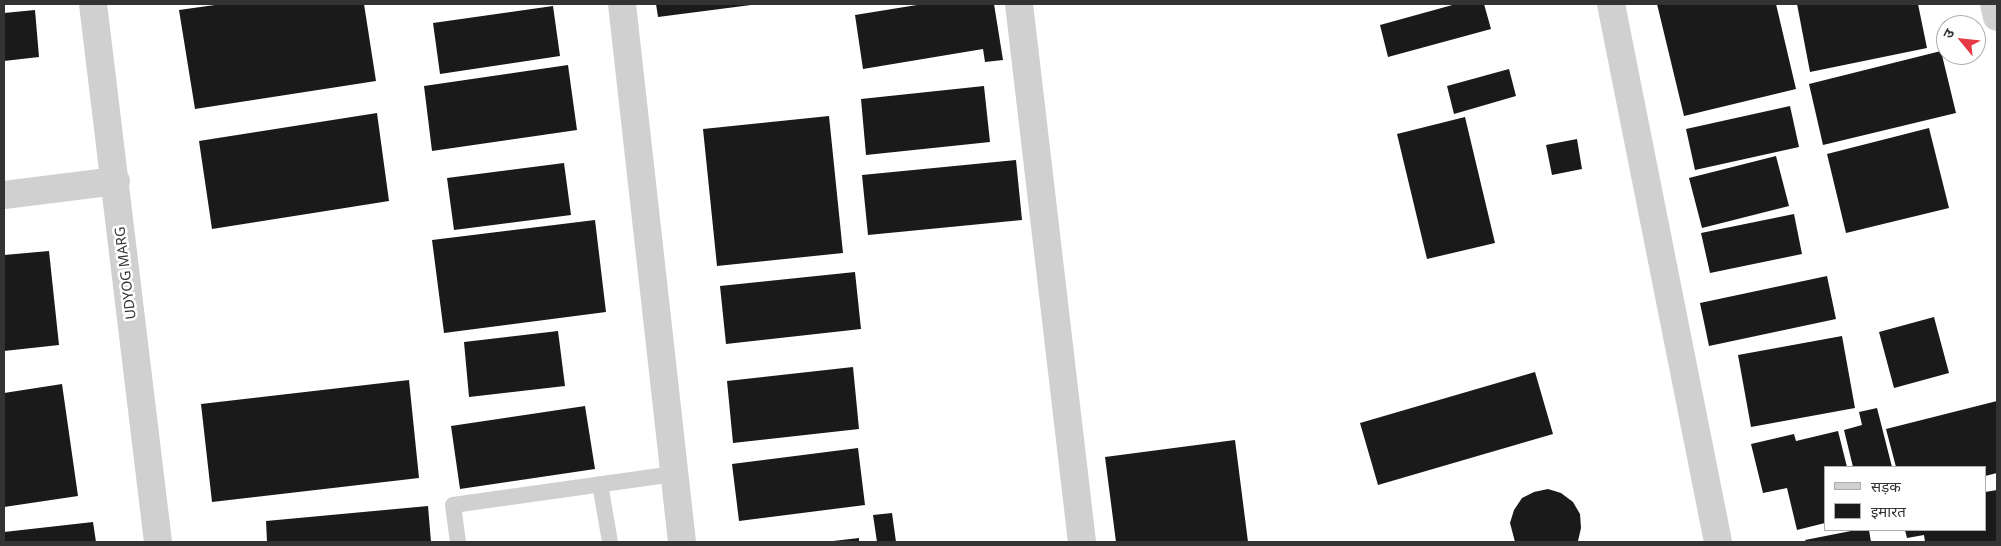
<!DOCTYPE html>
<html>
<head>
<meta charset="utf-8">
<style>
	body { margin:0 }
	#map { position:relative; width:2001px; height:546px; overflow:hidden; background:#fff; font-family:"Noto Sans","Noto Sans Devanagari",sans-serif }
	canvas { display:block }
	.frame { position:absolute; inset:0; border:5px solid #333; pointer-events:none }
	.legend { position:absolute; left:1824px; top:466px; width:162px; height:65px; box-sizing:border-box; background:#fff; border:1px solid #adadad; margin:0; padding:6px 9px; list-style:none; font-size:15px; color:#333 }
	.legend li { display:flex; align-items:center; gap:10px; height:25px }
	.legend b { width:25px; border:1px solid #adadad }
	.north { position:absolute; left:1936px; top:15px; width:50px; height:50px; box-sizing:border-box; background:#fff; border:1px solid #adadad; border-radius:50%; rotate:298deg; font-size:14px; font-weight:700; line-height:20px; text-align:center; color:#333 }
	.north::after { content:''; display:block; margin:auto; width:18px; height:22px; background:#e63946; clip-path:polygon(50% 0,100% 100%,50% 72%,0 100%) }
</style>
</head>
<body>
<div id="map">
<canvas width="2001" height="546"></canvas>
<div class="frame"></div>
<ul class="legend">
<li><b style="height:6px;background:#d0d0d0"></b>सड़क</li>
<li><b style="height:14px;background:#1a1a1a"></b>इमारत</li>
</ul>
<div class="north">उ</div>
</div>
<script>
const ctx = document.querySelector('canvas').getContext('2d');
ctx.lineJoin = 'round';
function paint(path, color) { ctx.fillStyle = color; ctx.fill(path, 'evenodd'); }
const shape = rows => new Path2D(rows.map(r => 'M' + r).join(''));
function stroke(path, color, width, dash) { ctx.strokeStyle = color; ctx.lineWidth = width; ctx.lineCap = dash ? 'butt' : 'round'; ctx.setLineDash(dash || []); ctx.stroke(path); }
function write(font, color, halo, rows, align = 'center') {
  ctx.font = font + ' "Noto Sans",sans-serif'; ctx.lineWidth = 5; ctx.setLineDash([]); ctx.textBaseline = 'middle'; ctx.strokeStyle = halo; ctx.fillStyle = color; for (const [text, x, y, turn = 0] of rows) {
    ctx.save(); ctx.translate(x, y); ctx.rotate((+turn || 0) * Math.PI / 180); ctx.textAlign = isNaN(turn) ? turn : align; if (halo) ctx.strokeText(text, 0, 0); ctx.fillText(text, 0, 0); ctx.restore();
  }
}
paint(shape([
	[222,4,364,4,376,81,195,109,179,10],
	[656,4,751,4,751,5,658,17],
	[923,4,994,4,1003,60,985,62,983,49,863,69,855,15],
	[1456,4,1484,4,1491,29,1388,57,1380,25],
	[1657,4,1776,4,1796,89,1684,116],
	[1797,4,1918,4,1927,48,1810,72],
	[553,6,560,56,440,74,433,23],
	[35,10,39,57,4,61,4,13],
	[1941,51,1956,113,1823,145,1809,84],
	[568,65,577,130,432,151,424,86],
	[1509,69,1516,96,1454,114,1447,86],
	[984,86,990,142,866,155,861,99],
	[1790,106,1799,147,1695,170,1686,129],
	[377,113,389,201,212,229,199,141],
	[829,116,843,253,717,266,703,129],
	[1465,117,1495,243,1427,259,1397,134],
	[1929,128,1949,208,1846,233,1827,154],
	[1577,139,1582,169,1552,175,1546,145],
	[1776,156,1789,206,1702,228,1689,178],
	[1016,160,1022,220,868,235,862,175],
	[564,163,571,215,454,230,447,178],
	[1794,214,1802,254,1710,273,1701,233],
	[595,220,606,312,444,333,432,240],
	[49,251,59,345,4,351,4,255],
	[855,272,861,329,726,344,720,286],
	[1827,276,1836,319,1709,346,1700,303],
	[1934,317,1949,373,1894,388,1879,332],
	[558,331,565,386,469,397,464,342],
	[1842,336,1855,408,1751,427,1738,355],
	[853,367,859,429,733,443,727,381],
	[1535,372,1553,434,1378,485,1360,423],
	[409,380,419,478,212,502,201,404],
	[62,384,78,496,4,507,4,393],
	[1997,401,1997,473,1985,476,1985,467,1896,467,1886,429],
	[585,406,595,469,460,489,451,426],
	[1877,408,1892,467,1853,467,1844,430,1862,425,1859,412],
	[1838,431,1847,467,1825,467,1825,523,1797,530,1787,488,1763,493,1751,444,1794,434,1796,441],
	[1235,440,1248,542,1116,542,1105,457],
	[858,448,865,505,739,521,732,464],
	[1548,489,1561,493,1573,502,1580,514,1581,528,1578,541,1515,542,1510,523,1514,510,1522,498,1534,492],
	[1997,490,1997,542,1925,542,1924,535,1907,538,1905,530,1985,530,1985,492],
	[428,506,431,542,267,542,266,521],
	[892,513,896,542,877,542,873,515],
	[93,522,96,542,4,542,4,532],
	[1856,530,1869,530,1871,542,1806,542,1805,540],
	[859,538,859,542,833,542,833,541]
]), '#1a1a1a');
stroke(shape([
	[600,484,610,542],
	[458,542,453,505,674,474]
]), '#d0d0d0', 16);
stroke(shape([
	[622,4,682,542],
	[1019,4,1082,542],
	[1611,4,1718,542],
	[1994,4,1997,17],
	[4,195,116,181]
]), '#d0d0d0', 28);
stroke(shape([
	[93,4,158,542]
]), '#d0d0d0', 28);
write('14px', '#333', '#fff', [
	["UDYOG MARG",126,273,-97]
]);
</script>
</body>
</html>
